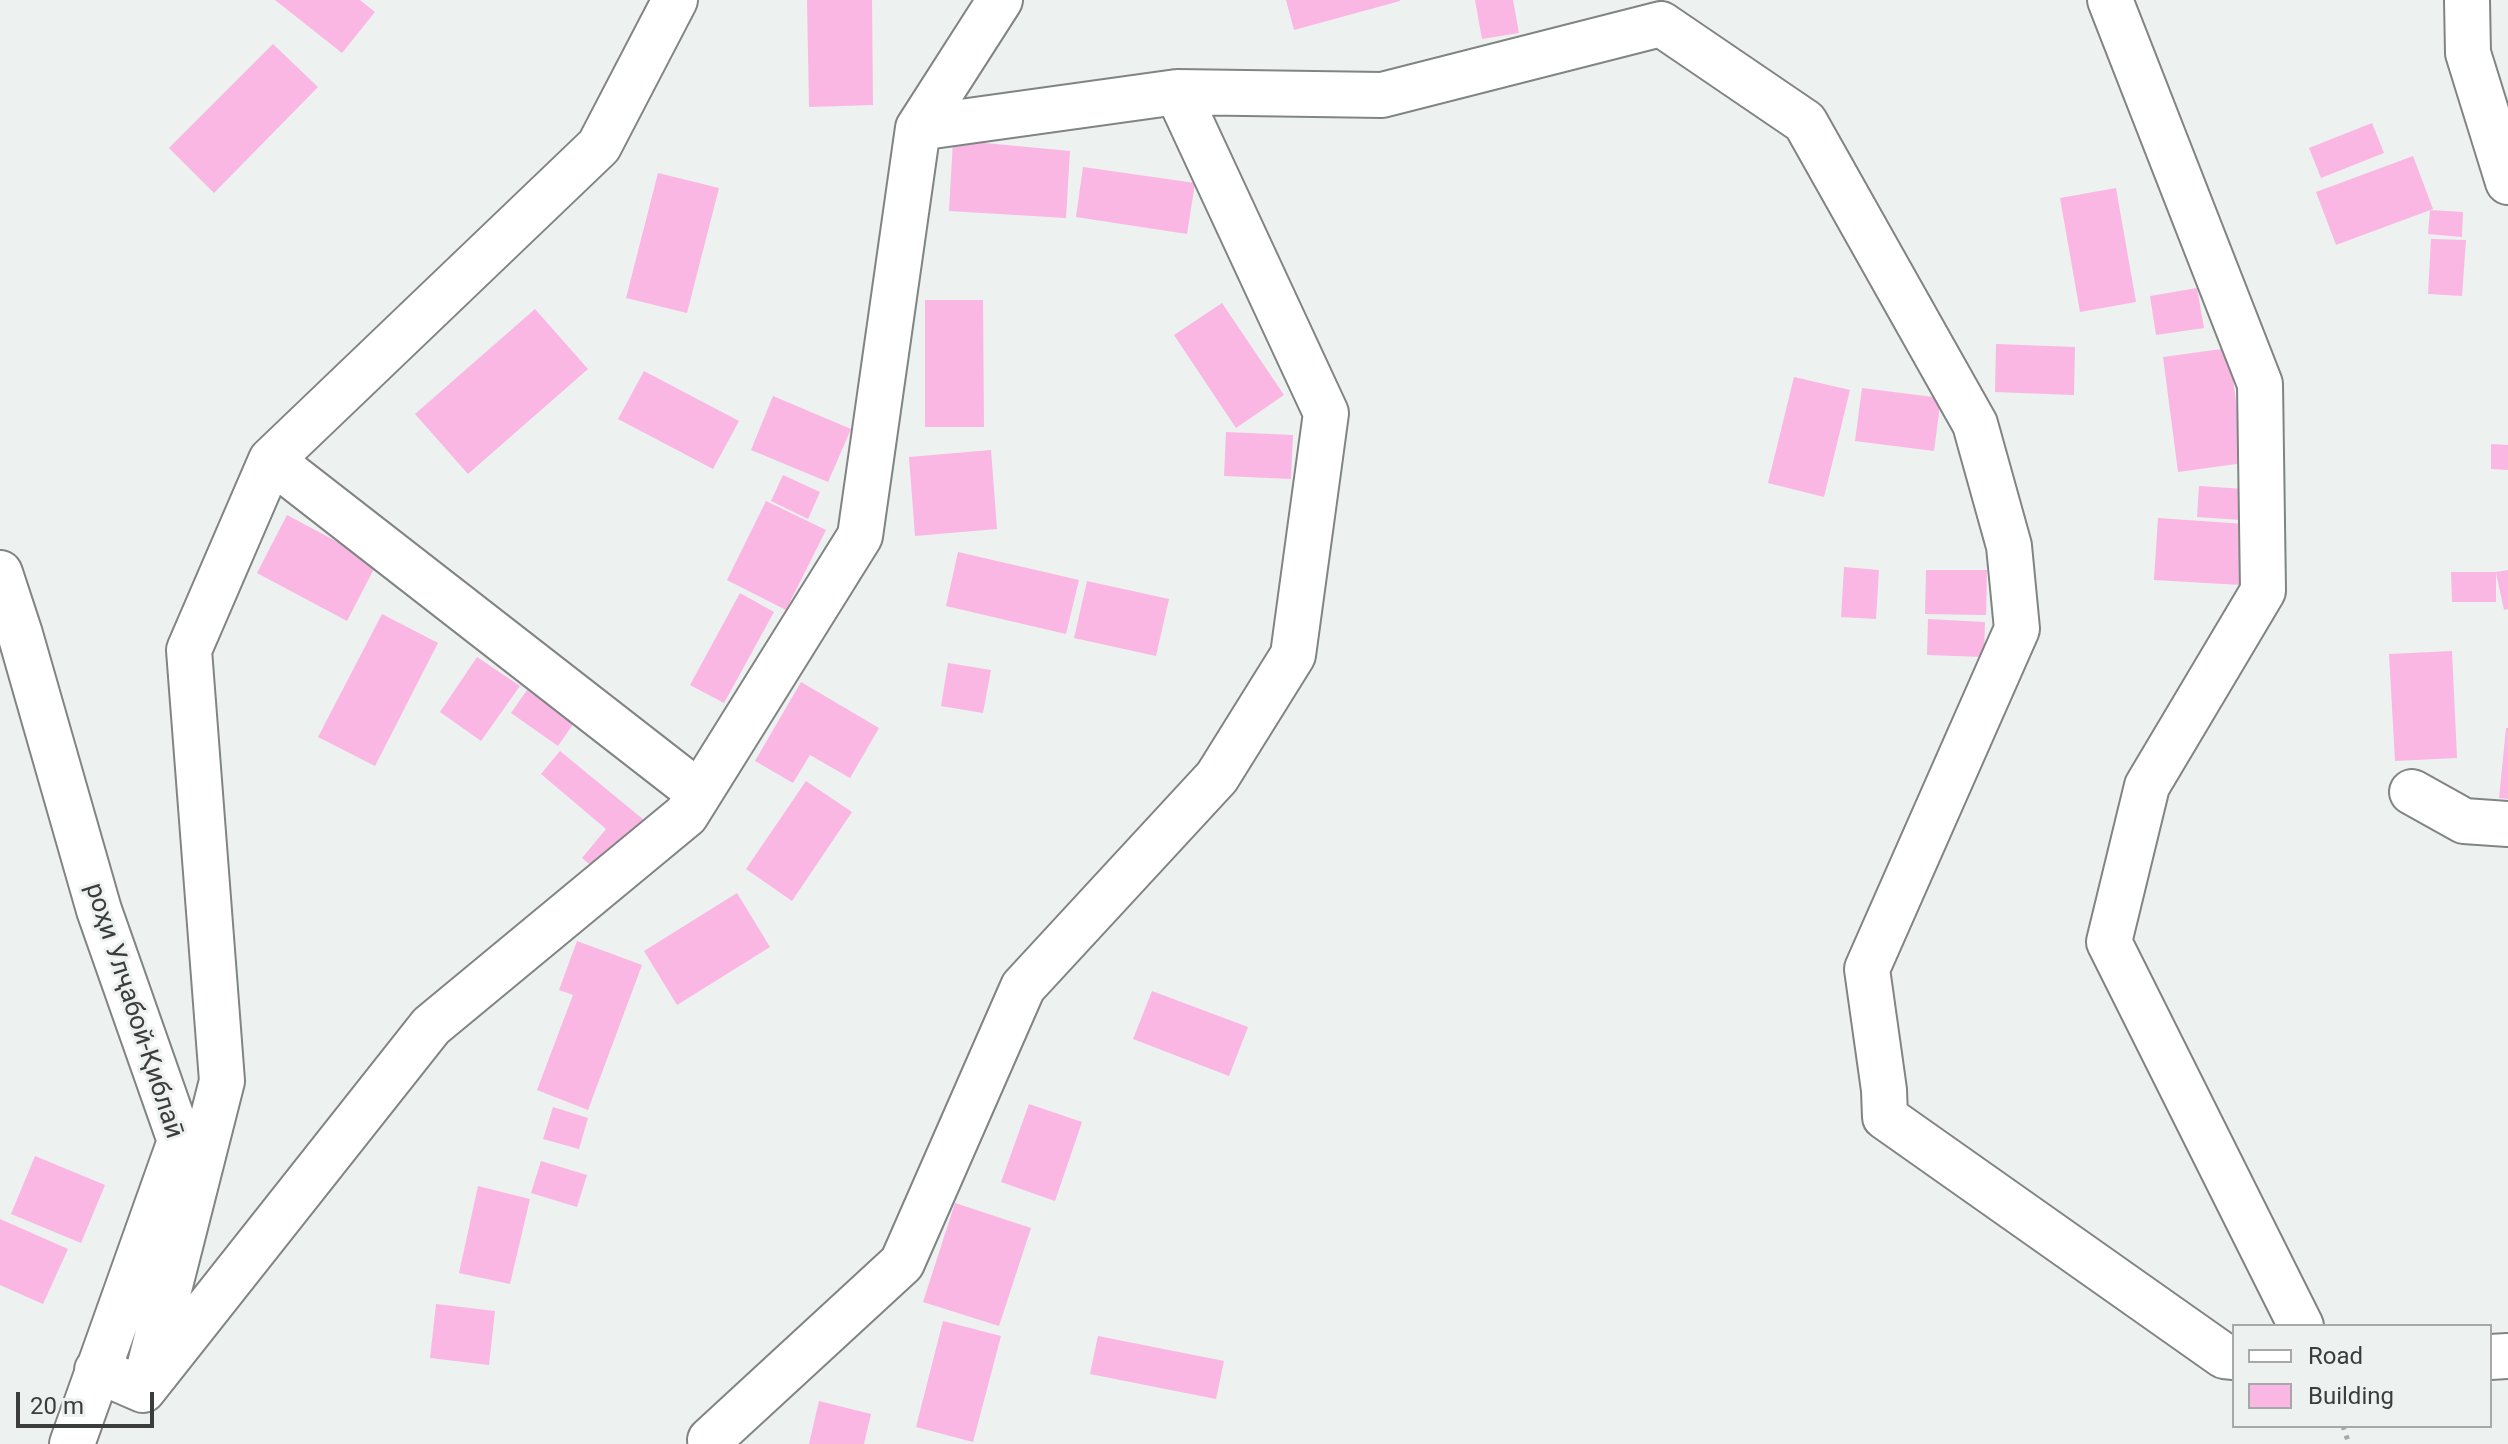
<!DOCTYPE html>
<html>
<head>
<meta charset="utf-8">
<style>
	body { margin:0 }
	#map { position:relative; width:2508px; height:1444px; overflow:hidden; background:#edf1f0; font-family:Roboto,sans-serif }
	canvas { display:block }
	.legend { position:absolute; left:2232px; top:1324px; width:260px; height:104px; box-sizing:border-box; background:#edf1f0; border:2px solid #a6a9a8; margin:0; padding:10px 14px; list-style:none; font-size:24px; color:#3b3c3c }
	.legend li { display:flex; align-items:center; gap:16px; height:40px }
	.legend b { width:40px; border:2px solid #a6a9a8 }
	.scale { position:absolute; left:16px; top:1392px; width:138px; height:36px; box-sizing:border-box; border:4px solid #3b3c3c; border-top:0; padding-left:10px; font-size:24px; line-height:28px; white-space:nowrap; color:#3b3c3c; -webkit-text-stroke:6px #edf1f0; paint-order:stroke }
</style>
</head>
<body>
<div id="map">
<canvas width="2508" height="1444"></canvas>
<ul class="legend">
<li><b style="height:10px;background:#fff"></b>Road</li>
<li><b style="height:22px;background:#fab7e3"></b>Building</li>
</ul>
<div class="scale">20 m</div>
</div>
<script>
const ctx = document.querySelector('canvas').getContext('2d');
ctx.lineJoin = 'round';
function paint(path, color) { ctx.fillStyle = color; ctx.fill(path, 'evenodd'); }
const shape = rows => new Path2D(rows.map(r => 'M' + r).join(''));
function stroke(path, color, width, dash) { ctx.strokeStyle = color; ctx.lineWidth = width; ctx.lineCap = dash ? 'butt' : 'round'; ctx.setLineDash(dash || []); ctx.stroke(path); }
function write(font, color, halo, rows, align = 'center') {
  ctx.font = font + ' Roboto,sans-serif'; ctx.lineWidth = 6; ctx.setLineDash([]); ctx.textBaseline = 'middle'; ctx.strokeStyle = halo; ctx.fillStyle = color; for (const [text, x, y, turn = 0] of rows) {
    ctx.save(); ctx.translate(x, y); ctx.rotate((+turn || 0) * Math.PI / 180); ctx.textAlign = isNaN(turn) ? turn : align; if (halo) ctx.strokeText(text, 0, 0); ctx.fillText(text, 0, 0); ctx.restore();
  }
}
paint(shape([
	[275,0,360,0,375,12,342,53],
	[807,0,872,0,873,105,809,107],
	[1286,0,1400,0,1400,1,1294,30],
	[1475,0,1513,0,1519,33,1482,39],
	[273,44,318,87,214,193,169,148],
	[2372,123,2384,153,2321,178,2309,148],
	[953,140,1070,151,1066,218,949,211],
	[2413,156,2433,209,2336,245,2316,192],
	[1083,167,1195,183,1187,234,1076,217],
	[658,173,719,188,687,313,626,298],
	[2116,188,2136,302,2080,312,2060,198],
	[2430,210,2463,212,2462,237,2428,234],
	[2431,239,2466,240,2462,296,2428,294],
	[2197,288,2204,328,2156,335,2150,296],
	[925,300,983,300,984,427,925,427],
	[1222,303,1284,395,1236,428,1174,335],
	[535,309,588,369,468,474,415,414],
	[1996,344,2075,347,2074,395,1995,392],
	[2229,348,2244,463,2178,472,2163,357],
	[644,371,739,421,713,469,618,419],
	[1794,377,1850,390,1824,497,1768,483],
	[1862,388,1941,398,1934,451,1855,441],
	[773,396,851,429,828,482,751,450],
	[1226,432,1293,435,1291,479,1224,476],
	[2491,444,2508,445,2508,470,2491,469],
	[991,450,997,529,915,536,909,457],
	[783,475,820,492,808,519,771,501],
	[2199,486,2244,489,2242,520,2197,517],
	[766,501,826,530,786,610,727,580],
	[287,515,377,563,347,621,257,573],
	[2158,518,2245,524,2241,585,2154,580],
	[958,552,1079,580,1066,634,946,606],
	[1844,567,1879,570,1876,619,1841,617],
	[1926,570,1987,570,1986,615,1925,614],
	[2508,570,2508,609,2504,610,2496,573,2496,602,2452,602,2451,572,2496,572],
	[1087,581,1169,599,1156,656,1074,638],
	[740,593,774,612,724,703,690,685],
	[382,614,438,643,375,766,318,737],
	[1928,619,1985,622,1984,657,1927,655],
	[2452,651,2457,758,2395,761,2389,654],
	[477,657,520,686,481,741,440,712],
	[948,663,991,670,983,713,941,706],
	[801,682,879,728,850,778,810,755,793,783,755,761],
	[527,690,574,723,558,746,511,713],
	[2506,728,2508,728,2508,799,2499,798],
	[560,751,650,825,606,878,582,858,606,829,541,774],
	[806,781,852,812,792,901,746,869],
	[737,893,770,947,677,1005,644,951],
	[577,941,642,965,588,1110,537,1090,573,995,559,990],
	[1152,991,1248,1027,1229,1076,1133,1039],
	[1029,1104,1082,1122,1055,1201,1001,1182],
	[553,1107,588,1118,579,1149,543,1139],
	[35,1156,105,1185,81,1243,11,1214],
	[541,1161,587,1175,577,1207,531,1193],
	[478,1186,530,1199,510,1284,459,1273],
	[955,1203,1031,1228,999,1326,923,1302],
	[0,1219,68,1249,43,1304,0,1285],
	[436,1304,495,1311,489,1365,430,1358],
	[943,1321,1001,1336,973,1442,916,1427],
	[1098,1336,1224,1361,1216,1399,1090,1374],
	[819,1401,871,1414,864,1444,809,1444]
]), '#fab7e3');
const minor = shape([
	[2110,0,2260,384,2263,591,2147,786,2109,942,2301,1326],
	[2467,0,2468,53,2508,182],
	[1177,92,1382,95,1661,24,1805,122,1975,424,2009,546,2017,629,1867,969,1884,1090,1885,1117,2224,1356,2234,1357],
	[918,128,1000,0],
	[271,460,699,793],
	[0,573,20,634,99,910,180,1141,72,1444],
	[2412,792,2464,821,2508,824],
	[2490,1357,2508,1356],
	[97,1370,143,1390,431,1026,686,815,860,536,918,128,1177,92,1326,413,1293,655,1217,777,1023,987,902,1263,710,1440,711,1444],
	[147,1376,222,1081,189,650,271,460,599,146,675,0]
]);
stroke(minor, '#808483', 48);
stroke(shape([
	[2343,1426,2349,1444]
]), '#a6a9a8', 5, [4, 6]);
stroke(minor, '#fff', 44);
write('26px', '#3b3c3c', '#edf1f0', [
	["роҳи Улҷабой-Қиблаӣ",133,1011,72]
]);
</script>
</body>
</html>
